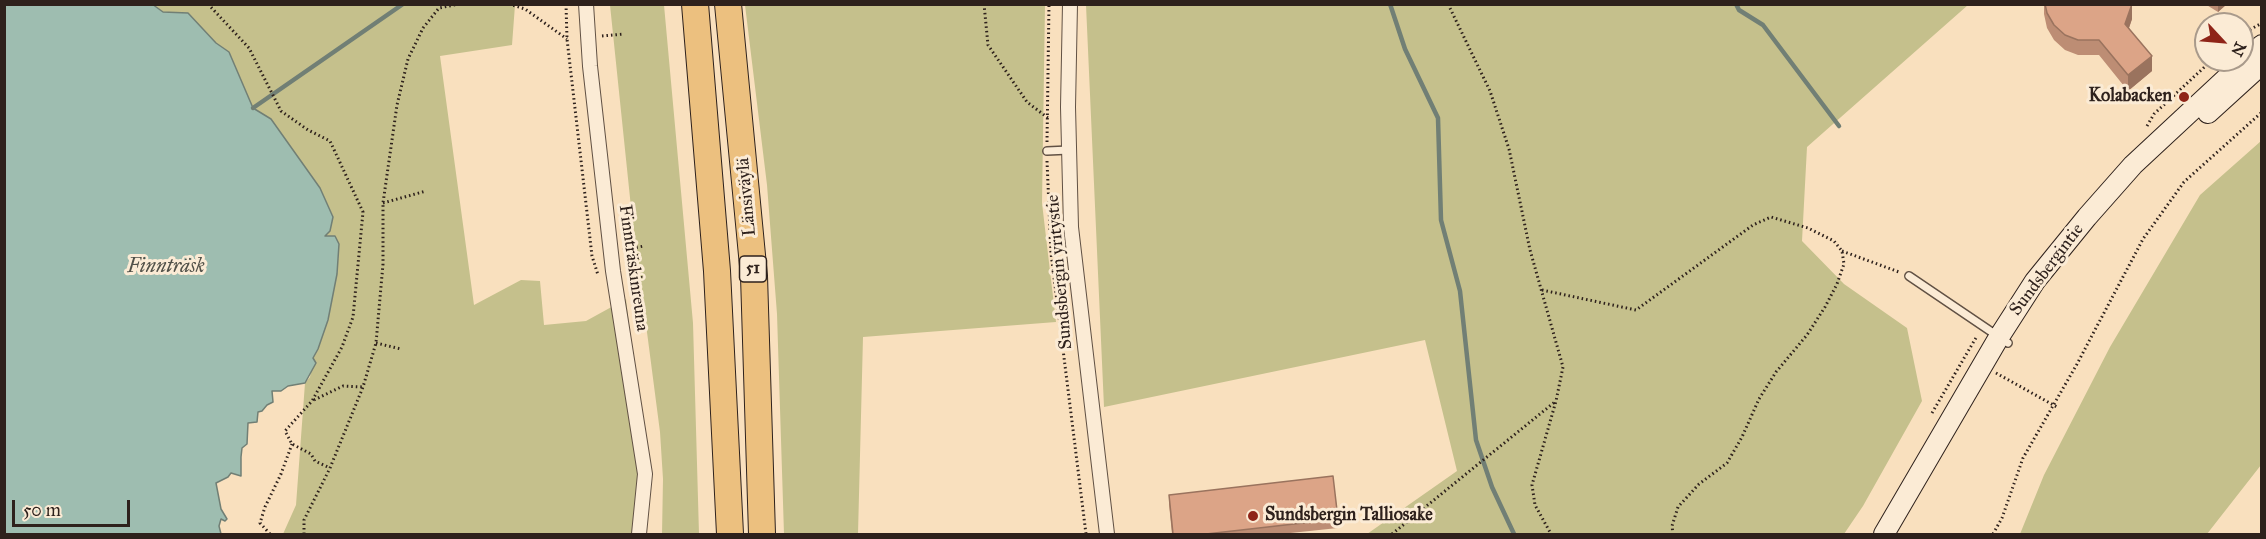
<!DOCTYPE html>
<html>
<head>
<meta charset="utf-8">
<style>
	body { margin:0 }
	#map { position:relative; width:2266px; height:539px; overflow:hidden; background:#f9e0be; font-family:"IM FELL Great Primer",serif }
	canvas { display:block }
	.frame { position:absolute; inset:0; border:6px solid #2e211c; pointer-events:none }
	.north { position:absolute; left:2194px; top:12px; width:60px; height:60px; box-sizing:border-box; background:#fbebd5; border:2px solid #a99a8b; border-radius:50%; rotate:116deg; font-size:16px; font-weight:700; line-height:24px; text-align:center; color:#2e211c }
	.north::after { content:''; display:block; margin:auto; width:21px; height:27px; background:#8f2418; clip-path:polygon(50% 0,100% 100%,50% 72%,0 100%) }
	.scale { position:absolute; left:12px; top:500px; width:118px; height:27px; box-sizing:border-box; border:3px solid #2e211c; border-top:0; padding-left:8px; font-size:18px; line-height:21px; white-space:nowrap; color:#2e211c; -webkit-text-stroke:4px #fbebd5; paint-order:stroke }
</style>
</head>
<body>
<div id="map">
<canvas width="2266" height="539"></canvas>
<div class="frame"></div>
<div class="north">N</div>
<div class="scale">50 m</div>
</div>
<script>
const ctx = document.querySelector('canvas').getContext('2d');
ctx.lineJoin = 'round';
function paint(path, color) { ctx.fillStyle = color; ctx.fill(path, 'evenodd'); }
const shape = rows => new Path2D(rows.map(r => 'M' + r).join(''));
function stroke(path, color, width, dash) { ctx.strokeStyle = color; ctx.lineWidth = width; ctx.lineCap = dash ? 'butt' : 'round'; ctx.setLineDash(dash || []); ctx.stroke(path); }
function write(font, color, halo, rows, align = 'center') {
  ctx.font = font + ' "IM FELL Great Primer",serif'; ctx.lineWidth = 6; ctx.setLineDash([]); ctx.textBaseline = 'middle'; ctx.strokeStyle = halo; ctx.fillStyle = color; for (const [text, x, y, turn = 0] of rows) {
    ctx.save(); ctx.translate(x, y); ctx.rotate((+turn || 0) * Math.PI / 180); ctx.textAlign = isNaN(turn) ? turn : align; if (halo) ctx.strokeText(text, 0, 0); ctx.fillText(text, 0, 0); ctx.restore();
  }
}
paint(shape([
	[152,5,515,5,512,45,440,56,474,305,521,280,540,281,544,325,586,321,626,299,638,398,645,534,283,534,296,505,305,383,310,377,313,358,328,320,337,274,339,244,324,236,333,216,320,188,271,120,253,108,229,52,216,43,188,13,163,12],
	[610,5,664,5,693,323,699,534,662,534,663,479,660,432,632,217],
	[745,5,1045,5,1042,203,1056,322,863,337,858,534,784,534,777,314,767,185],
	[1086,5,1968,5,1807,147,1802,241,1844,284,1907,328,1922,401,1863,506,1844,534,1367,534,1457,471,1425,340,1104,407],
	[2261,141,2261,465,2207,534,2020,534,2044,475,2110,347,2200,195]
]), '#c5c08c');
const water = shape([
	[152,4,163,12,188,13,216,43,229,52,253,108,271,119,320,188,333,217,330,231,325,236,335,236,339,244,337,274,328,320,318,349,313,358,316,363,305,383,288,386,281,391,272,391,273,402,267,405,262,411,258,412,257,422,248,423,247,444,242,448,241,457,241,476,231,473,228,477,216,483,221,509,227,519,225,521,221,519,219,526,221,534,5,534,5,5,152,4]
]);
paint(water, '#9ebdb0');
stroke(water, '#717f75', 1.5);
stroke(shape([
	[1390,4,1405,49,1438,118,1441,220,1460,291,1476,440,1492,487,1514,534],
	[1736,4,1739,10,1763,25,1839,126],
	[253,108,403,4]
]), '#717f75', 4.5);
const lane = shape([
	[1047,151,1069,150],
	[1909,276,2008,343]
]);
const street = shape([
	[586,4,590,66,613,271,645,474,639,534],
	[1070,4,1068,107,1071,227,1107,534]
]);
const secondary = shape([
	[2208,113,2262,64],
	[1884,534,1999,337,2035,281,2087,217,2133,165,2262,45]
]);
const highway = shape([
	[695,4,717,271,730,534],
	[728,4,754,276,762,534]
]);
stroke(lane, '#615144', 10);
stroke(street, '#615144', 16);
stroke(secondary, '#2e211c', 22);
stroke(highway, '#2e211c', 28);
stroke(shape([
	[208,4,249,48,281,111,308,130,330,141,363,212,353,317,342,347,312,401,285,431,292,444,311,454,315,461,330,468],
	[509,4,525,9,567,39],
	[566,4,567,39,592,256,598,275],
	[984,4,988,45,1027,102,1048,118],
	[1448,4,1490,91,1509,149,1530,250,1563,367,1556,401,1532,485,1535,505,1551,534],
	[2242,34,2262,23],
	[602,36,624,34],
	[2147,126,2154,114,2212,60],
	[1047,142,1049,4],
	[1047,161,1051,253,1086,534],
	[383,203,426,191],
	[623,250,644,246],
	[1842,251,1899,272],
	[1542,290,1636,310,1753,225,1771,217,1808,228,1834,241,1842,251,1844,264,1837,284,1825,307,1807,335,1776,372,1759,399,1742,437,1727,463,1699,484,1678,507,1672,526,1673,534],
	[376,343,401,349],
	[1996,373,2057,407],
	[314,400,343,386,363,387],
	[1932,413,1977,336],
	[270,534,260,523,265,507,281,474,292,444],
	[304,534,304,520,330,468,363,387,376,343,383,264,383,203,397,105,408,59,423,28,439,8,459,4],
	[1392,534,1556,401],
	[1993,534,2002,518,2023,458,2077,364,2143,239,2184,182,2262,112]
]), '#2e211c', 3, [1.5, 3]);
stroke(lane, '#fbebd5', 7);
stroke(street, '#fbebd5', 14);
stroke(secondary, '#fbebd5', 20);
stroke(highway, '#ecc07f', 26);
paint(shape([
	[2044,4,2132,4,2132,19,2129,28,2152,71,2128,91,2099,55,2078,55,2065,50,2054,40,2047,28,2044,14],
	[2205,4,2227,4,2218,12],
	[1169,495,1338,519,1338,528,1281,534,1172,534,1169,504]
]), '#bd8d74');
paint(shape([
	[2132,4,2132,19,2125,39,2125,24],
	[2218,4,2227,4,2218,12],
	[2152,56,2152,71,2128,91,2128,75]
]), '#9a735e');
const building = shape([
	[2045,4,2132,4,2125,24,2152,56,2128,75,2099,40,2078,40,2065,35,2054,25,2047,13,2045,4],
	[1333,476,1338,519,1206,534,1173,534,1169,495,1333,476]
]);
paint(building, '#dca487');
stroke(building, '#9a735e', 1.5);
for (const [x, y, r, color] of [
	[2184,97,6,"#8f2418"],
	[1253,516,6,"#8f2418"]
]) { const dot = new Path2D(); dot.arc(x, y, r, 0, 2 * Math.PI); ctx.fillStyle = color; ctx.fill(dot); stroke(dot, '#fbebd5', 2); }
for (const [x, y, w] of [
	[753,269,27]
]) { const box = new Path2D(); box.roundRect(x - w / 2, y - 13, w, 26, 4.5); ctx.fillStyle = '#fbebd5'; ctx.fill(box); stroke(box, '#2e211c', 1.5); }
write('bold 16px', '#2e211c', null, [
	["51",753,269]
]);
write('bold 18px', '#2e211c', '#fbebd5', [
	["Kolabacken",2172,97],
	["Sundsbergin Talliosake",1265,516,"left"]
], 'right');
write('18px', '#2e211c', '#fbebd5', [
	["Länsiväylä",747,197,-95],
	["Finnträskinreuna",633,268,82],
	["Sundsbergintie",2047,270,-53],
	["Sundsbergin yritystie",1060,272,-95]
]);
write('italic 20px', '#505048', '#fbebd5', [
	["Finnträsk",166,267]
]);
</script>
</body>
</html>
